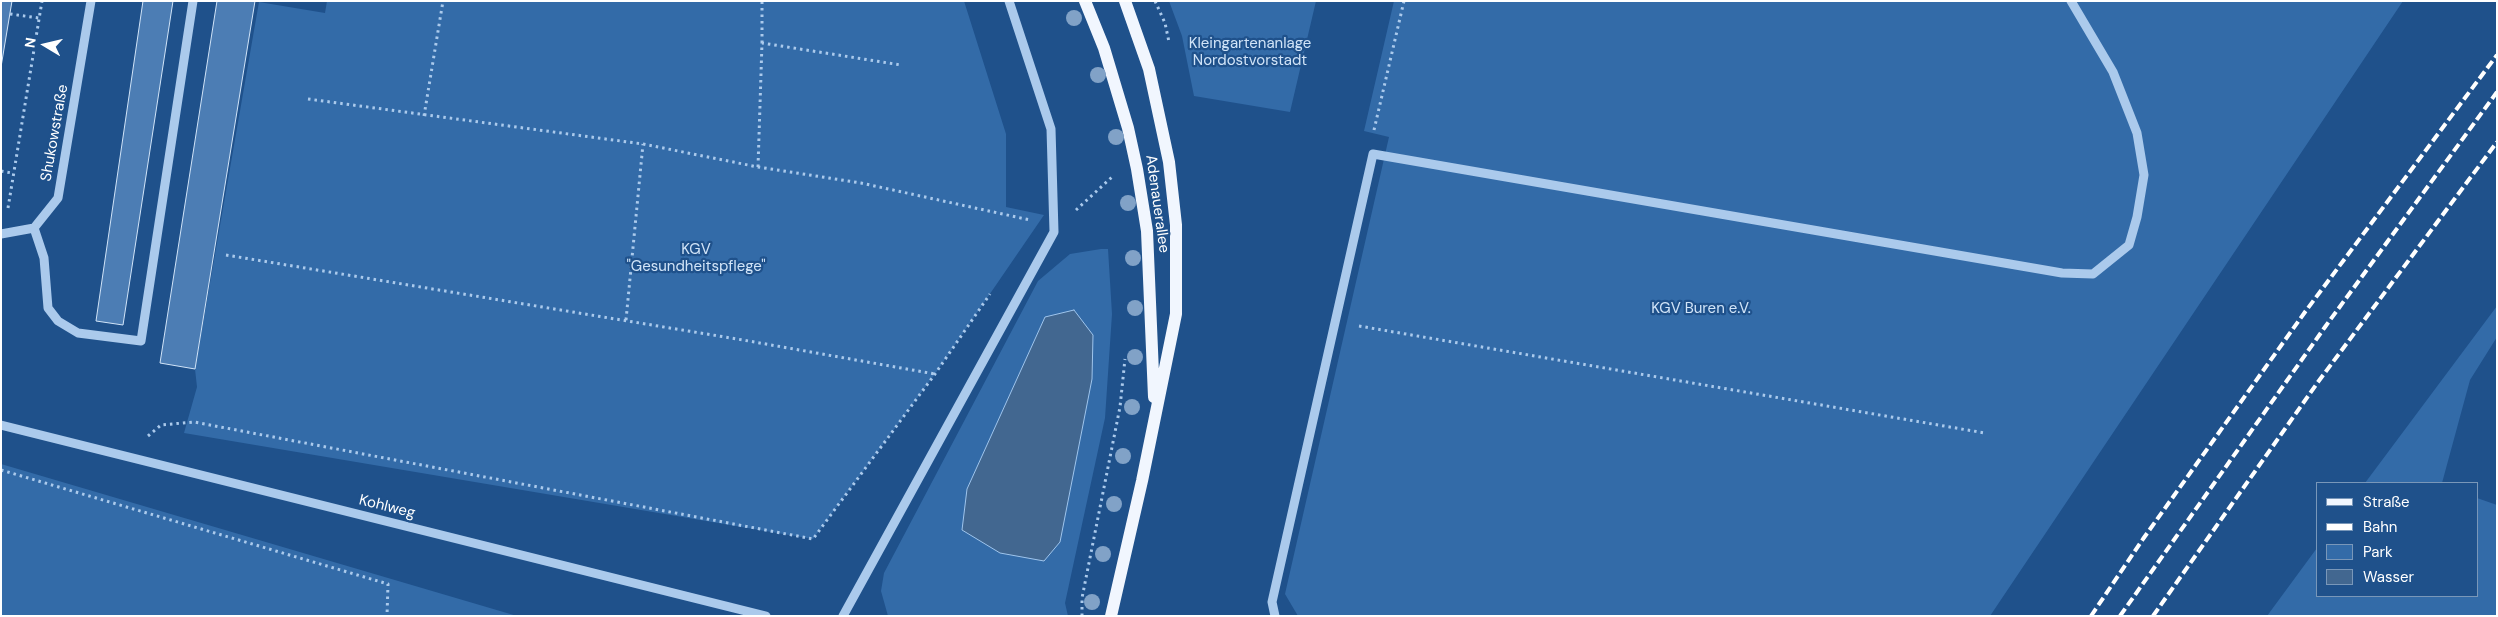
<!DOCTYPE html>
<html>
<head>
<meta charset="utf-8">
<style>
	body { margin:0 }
	#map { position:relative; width:2498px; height:617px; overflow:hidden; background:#1f518b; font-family:"DM Sans",sans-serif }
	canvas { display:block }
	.frame { position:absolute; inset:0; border:2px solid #fff; pointer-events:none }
	.legend { position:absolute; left:2316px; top:482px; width:162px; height:115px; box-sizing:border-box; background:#1f518b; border:1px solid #7997b9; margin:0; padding:6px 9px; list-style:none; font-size:15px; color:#fff }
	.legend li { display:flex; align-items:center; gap:10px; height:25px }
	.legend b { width:25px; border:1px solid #7997b9 }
	.north { position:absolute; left:20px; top:20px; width:50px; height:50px; -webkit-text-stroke:4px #1f518b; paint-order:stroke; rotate:279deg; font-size:14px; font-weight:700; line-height:20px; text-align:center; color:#fff }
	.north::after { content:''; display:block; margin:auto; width:18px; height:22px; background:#fff; clip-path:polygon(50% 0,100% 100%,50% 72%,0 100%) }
</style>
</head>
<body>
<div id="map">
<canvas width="2498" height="617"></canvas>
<div class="frame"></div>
<ul class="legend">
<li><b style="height:6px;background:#f1f6fe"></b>Straße</li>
<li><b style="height:6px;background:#fff"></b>Bahn</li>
<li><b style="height:14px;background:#336ba8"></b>Park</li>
<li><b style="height:14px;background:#426790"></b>Wasser</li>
</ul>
<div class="north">N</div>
</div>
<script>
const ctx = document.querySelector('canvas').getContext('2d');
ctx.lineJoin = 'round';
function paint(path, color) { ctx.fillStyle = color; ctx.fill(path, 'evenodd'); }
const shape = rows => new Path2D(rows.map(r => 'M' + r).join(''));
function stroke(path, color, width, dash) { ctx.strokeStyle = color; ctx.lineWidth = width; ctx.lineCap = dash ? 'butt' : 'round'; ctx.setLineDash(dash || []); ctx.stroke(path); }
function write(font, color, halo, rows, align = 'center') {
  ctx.font = font + ' "DM Sans",sans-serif'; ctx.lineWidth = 4.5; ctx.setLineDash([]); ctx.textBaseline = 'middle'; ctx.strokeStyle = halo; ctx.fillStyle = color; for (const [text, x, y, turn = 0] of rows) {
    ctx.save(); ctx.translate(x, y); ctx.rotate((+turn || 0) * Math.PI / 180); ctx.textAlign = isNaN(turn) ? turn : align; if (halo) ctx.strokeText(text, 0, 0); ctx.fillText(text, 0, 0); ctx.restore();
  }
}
paint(shape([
	[327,1,964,1,1006,134,1006,207,1044,215,935,374,813,539,184,433,197,387,195,369,259,2,325,13],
	[1169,1,1316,1,1290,112,1194,96,1182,36],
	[1394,1,2403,1,1990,616,1298,616,1285,594,1389,137,1364,131],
	[1101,249,1108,249,1112,314,1105,418,1065,603,1068,616,888,616,881,591,884,573,1038,281,1070,254],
	[2497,306,2497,337,2470,380,2442,483,2365,483],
	[1,464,517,616,1,616],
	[2477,498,2497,505,2497,616,2267,616,2317,548,2317,596,2477,596]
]), '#336ba8');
const water = shape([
	[1074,310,1093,335,1092,379,1060,542,1044,561,1000,553,962,530,967,489,1045,317,1074,310]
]);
paint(water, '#426790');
stroke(water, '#9fc5ed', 1);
const building = shape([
	[1,1,12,1,1,67,1,1],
	[143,1,173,1,123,325,96,321,143,1],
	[217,1,255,1,195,369,160,363,217,1]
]);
paint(building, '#4c7db4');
stroke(building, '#d1e4f8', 1);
stroke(shape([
	[1155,1,1165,23,1169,42],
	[10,14,39,18],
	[762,43,762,1],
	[308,99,643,144,758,167,861,183,1030,220],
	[424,116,443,1],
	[1374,130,1404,1],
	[758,167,762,43,901,65],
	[1,171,12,173],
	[8,208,42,1],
	[1076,210,1112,177],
	[226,255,743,340,935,374],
	[626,320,643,144],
	[1359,326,1985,433],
	[148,436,161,425,194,422,813,539,935,374,990,294],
	[1,470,388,584,387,616],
	[1082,616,1082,598,1120,407,1125,359]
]), '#abcaec', 3, [2.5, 4]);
stroke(shape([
	[34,228,44,258,48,308,58,321,78,333,141,341,193,1],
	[1,234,34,228,58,198,91,1],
	[1,425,766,616],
	[843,616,1054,232,1051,129,1009,1],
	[1275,616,1272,602,1373,154,2062,273,2093,274,2129,245,2137,217,2144,175,2137,133,2113,72,2071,1]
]), '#abcaec', 9);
stroke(shape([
	[1085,1,1104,48,1128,128,1137,169,1147,231,1154,397],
	[1111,616,1142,481,1176,314,1176,225,1169,162,1149,69,1125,1]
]), '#f1f6fe', 12);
stroke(shape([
	[2091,616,2143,539,2305,312,2497,55],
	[2120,616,2325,327,2497,92],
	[2153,616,2318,382,2497,142]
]), '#fff', 4, [9, 4]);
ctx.fillStyle = '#81a2c7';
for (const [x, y] of [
	[1074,18],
	[1098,75],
	[1116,137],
	[1128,203],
	[1133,258],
	[1135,308],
	[1135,357],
	[1132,407],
	[1123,456],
	[1114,504],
	[1103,554],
	[1092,602]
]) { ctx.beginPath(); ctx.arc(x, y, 8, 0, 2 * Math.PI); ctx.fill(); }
write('15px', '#d1e4f8', '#1f518b', [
	["Kleingartenanlage",1250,44],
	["Nordostvorstadt",1250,61],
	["KGV",696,250],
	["\"Gesundheitspflege\"",696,267],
	["KGV Buren e.V.",1701,309]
]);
write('15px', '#fff', '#1f518b', [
	["Shukowstraße",55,133,-80],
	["Adenauerallee",1157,204,82],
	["Kohlweg",387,507,14]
]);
</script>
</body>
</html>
